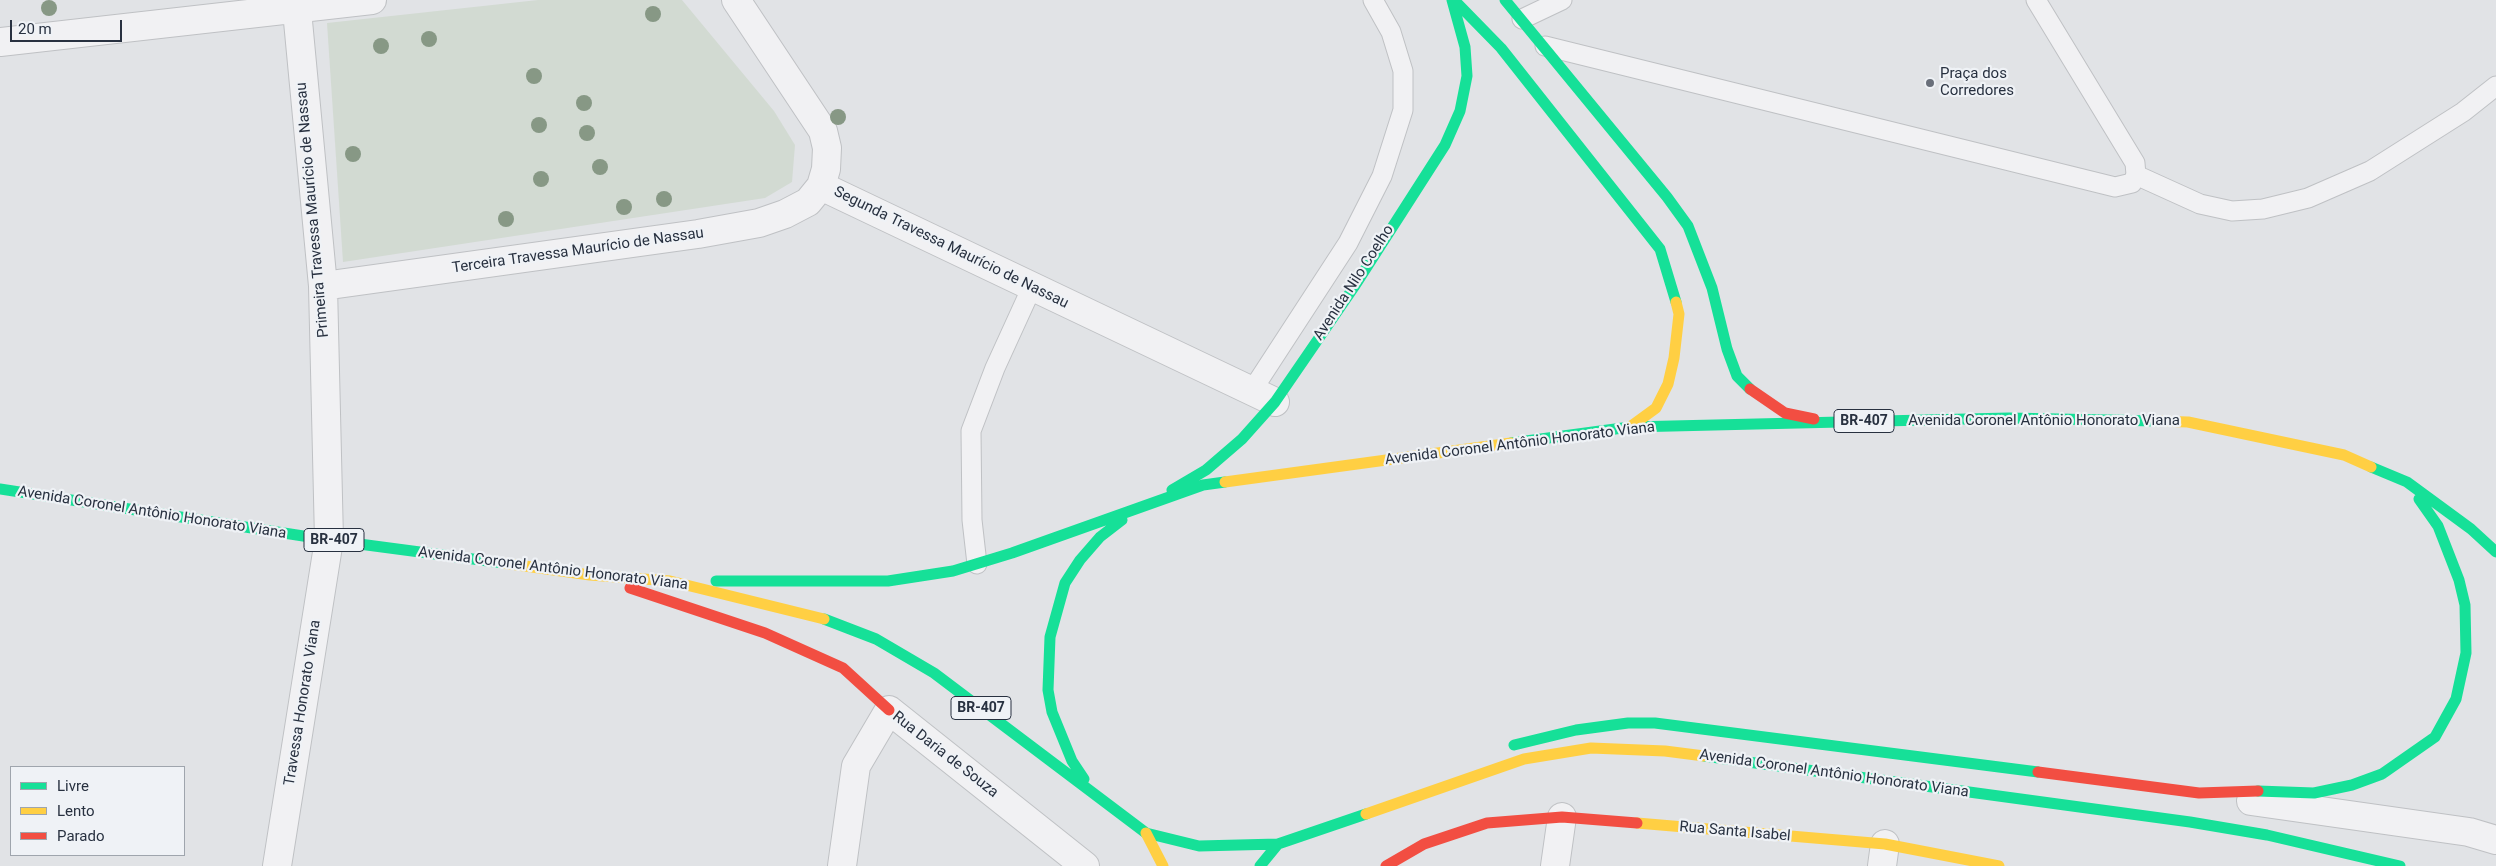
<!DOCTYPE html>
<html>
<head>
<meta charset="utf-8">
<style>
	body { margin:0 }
	#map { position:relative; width:2496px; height:866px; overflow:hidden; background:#e1e3e6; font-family:Roboto,sans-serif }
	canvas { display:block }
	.legend { position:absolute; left:10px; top:766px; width:175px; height:90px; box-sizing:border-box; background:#eff2f6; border:1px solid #9fa5ad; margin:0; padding:6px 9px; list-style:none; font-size:15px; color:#283140 }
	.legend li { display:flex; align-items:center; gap:10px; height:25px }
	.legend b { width:25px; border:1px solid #9fa5ad }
	.scale { position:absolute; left:10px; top:20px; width:112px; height:22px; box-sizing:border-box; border:2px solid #283140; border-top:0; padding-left:6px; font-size:15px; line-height:18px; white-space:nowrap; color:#283140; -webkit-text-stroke:4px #eff2f6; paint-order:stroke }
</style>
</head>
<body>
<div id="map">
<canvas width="2496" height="866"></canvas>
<ul class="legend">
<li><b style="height:6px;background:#16e098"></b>Livre</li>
<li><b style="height:6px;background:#ffcf43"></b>Lento</li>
<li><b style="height:6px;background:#f24e42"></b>Parado</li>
</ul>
<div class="scale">20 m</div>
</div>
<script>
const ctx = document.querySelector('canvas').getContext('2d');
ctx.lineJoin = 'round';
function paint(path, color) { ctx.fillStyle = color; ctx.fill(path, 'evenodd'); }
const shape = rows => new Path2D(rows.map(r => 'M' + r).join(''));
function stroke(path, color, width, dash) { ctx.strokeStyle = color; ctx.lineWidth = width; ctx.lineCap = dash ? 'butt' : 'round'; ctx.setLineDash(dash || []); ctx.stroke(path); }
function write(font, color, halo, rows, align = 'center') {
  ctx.font = font + ' Roboto,sans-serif'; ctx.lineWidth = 4.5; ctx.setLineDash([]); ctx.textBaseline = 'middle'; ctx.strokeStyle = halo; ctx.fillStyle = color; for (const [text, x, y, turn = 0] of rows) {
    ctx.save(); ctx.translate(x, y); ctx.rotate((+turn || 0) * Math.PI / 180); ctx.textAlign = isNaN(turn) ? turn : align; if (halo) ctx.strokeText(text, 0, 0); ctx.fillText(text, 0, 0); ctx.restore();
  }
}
paint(shape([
	[538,0,682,0,774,111,795,145,792,182,765,198,343,262,327,23]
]), '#d2dad2');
const lane = shape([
	[1522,19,1562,0],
	[1545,46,2115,187,2132,183,2136,175,2135,163,2036,0],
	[2136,175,2200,204,2232,211,2263,209,2308,198,2370,171,2463,112,2496,86],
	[1251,392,1348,243,1382,176,1403,110,1403,71,1391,32,1373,0],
	[977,564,972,520,971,431,995,368,1032,287]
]);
const street = shape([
	[736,0,823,131,827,148,826,169,821,186,1275,402],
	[0,42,372,0],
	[323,286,698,234,759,223,785,214,808,202,821,186],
	[2251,801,2469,832,2496,840],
	[277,866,329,540,323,286,296,0],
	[842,866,856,766,889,710,1085,866],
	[1555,866,1562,817],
	[1882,866,1885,844]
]);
stroke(lane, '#bfc1c4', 21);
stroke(street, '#bfc1c4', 30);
stroke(lane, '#f1f1f3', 19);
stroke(street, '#f1f1f3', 28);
stroke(shape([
	[1505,0,1667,197,1688,226,1712,288,1727,349,1737,376,1750,389],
	[1455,1,1501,48,1660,249,1676,302],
	[1511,443,1630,427,2009,418,2157,421],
	[2371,467,2407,482,2471,529,2496,552],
	[0,489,329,540,503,563],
	[1172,490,1206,470,1242,439,1275,402,1354,287,1445,145,1460,111,1467,76,1465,47,1452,0],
	[716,581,888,581,953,571,1012,553,1203,485,1225,482],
	[824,619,876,639,934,673,1146,833,1199,846,1278,844,1366,814],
	[1514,745,1576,730,1628,723,1655,723,2038,772],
	[1704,756,2190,822,2267,835,2400,866],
	[1084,779,1072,761,1052,712,1048,690,1050,637,1065,583,1080,560,1100,537,1122,520],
	[2258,791,2314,793,2352,785,2382,774,2435,737,2456,699,2466,653,2465,605,2459,580,2438,526,2419,499],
	[1260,866,1278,844]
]), '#16e098', 11);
stroke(shape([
	[2157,421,2188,422,2344,455,2371,467],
	[1630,427,1656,408,1668,384,1674,358,1679,314,1676,302],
	[1225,482,1511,443],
	[503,563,590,575,670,581,824,619],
	[1366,814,1524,759,1591,748,1665,751,1704,756],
	[1637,823,1885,844,1999,866],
	[1146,833,1163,866]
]), '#ffcf43', 11);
stroke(shape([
	[1750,389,1785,413,1814,419],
	[630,588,765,633,843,668,889,710],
	[2038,772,2199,793,2258,791],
	[1386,866,1424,844,1487,823,1562,817,1637,823]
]), '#f24e42', 11);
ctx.fillStyle = '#879885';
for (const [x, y] of [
	[49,8],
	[653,14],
	[429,39],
	[381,46],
	[534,76],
	[584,103],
	[838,117],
	[539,125],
	[587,133],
	[353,154],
	[600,167],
	[541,179],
	[664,199],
	[624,207],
	[506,219]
]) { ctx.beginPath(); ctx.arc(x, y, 8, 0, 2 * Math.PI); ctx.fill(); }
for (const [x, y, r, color] of [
	[1930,83,5,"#696f7a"]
]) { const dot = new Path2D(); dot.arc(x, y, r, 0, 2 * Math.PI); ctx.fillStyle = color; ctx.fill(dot); stroke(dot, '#eff2f6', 2); }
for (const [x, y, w] of [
	[1864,421,60],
	[334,540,60],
	[981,708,60]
]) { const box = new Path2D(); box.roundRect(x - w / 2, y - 11.5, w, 23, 4); ctx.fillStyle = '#eff2f6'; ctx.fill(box); stroke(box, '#283140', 1); }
write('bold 14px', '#283140', null, [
	["BR-407",1864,421],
	["BR-407",334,540],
	["BR-407",981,708]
]);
write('15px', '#283140', '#eff2f6', [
	["Praça dos",1940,74],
	["Corredores",1940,91]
], 'left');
write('15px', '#283140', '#eff2f6', [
	["Primeira Travessa Maurício de Nassau",313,210,-95],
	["Segunda Travessa Maurício de Nassau",951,248,26],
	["Terceira Travessa Maurício de Nassau",578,251,-8],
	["Avenida Nilo Coelho",1354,283,-57],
	["Avenida Coronel Antônio Honorato Viana",2044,421],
	["Avenida Coronel Antônio Honorato Viana",1520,444,-7],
	["Avenida Coronel Antônio Honorato Viana",152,513,9],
	["Avenida Coronel Antônio Honorato Viana",553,569,7],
	["Travessa Honorato Viana",303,703,-81],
	["Rua Daria de Souza",945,755,38],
	["Avenida Coronel Antônio Honorato Viana",1834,774,8],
	["Rua Santa Isabel",1735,832,5]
]);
</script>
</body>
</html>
